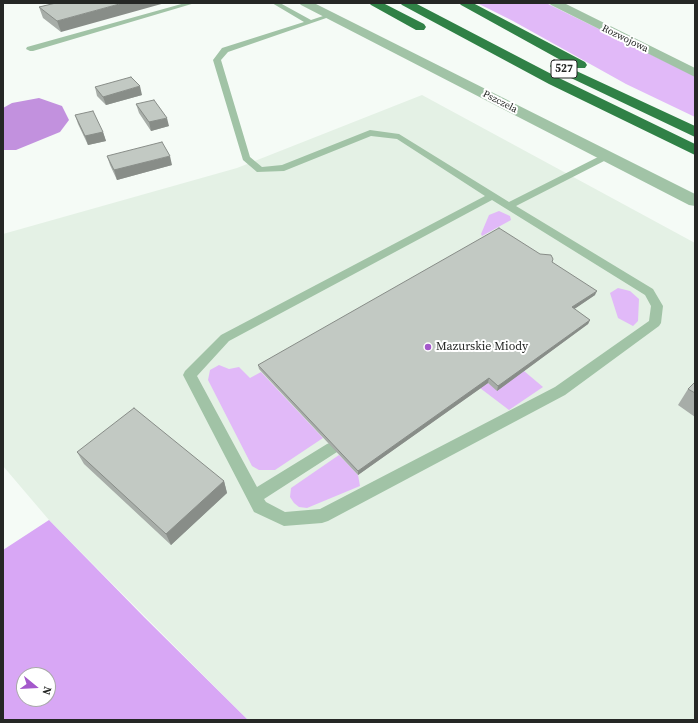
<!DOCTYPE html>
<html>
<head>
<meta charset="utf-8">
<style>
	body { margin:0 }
	#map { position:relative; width:698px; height:723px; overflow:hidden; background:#f5fbf6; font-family:"Source Serif 4",serif }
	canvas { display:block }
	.frame { position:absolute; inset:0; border:4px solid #252725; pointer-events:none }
	.north { position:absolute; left:16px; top:667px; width:40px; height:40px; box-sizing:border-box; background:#fff; border:1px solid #a8a9a8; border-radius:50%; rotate:108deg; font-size:11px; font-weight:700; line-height:16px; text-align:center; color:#252725 }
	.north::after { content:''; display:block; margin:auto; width:14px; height:18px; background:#a458cb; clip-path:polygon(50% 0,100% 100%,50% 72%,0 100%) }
</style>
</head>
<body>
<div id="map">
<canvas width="698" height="723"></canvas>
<div class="frame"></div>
<div class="north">N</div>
</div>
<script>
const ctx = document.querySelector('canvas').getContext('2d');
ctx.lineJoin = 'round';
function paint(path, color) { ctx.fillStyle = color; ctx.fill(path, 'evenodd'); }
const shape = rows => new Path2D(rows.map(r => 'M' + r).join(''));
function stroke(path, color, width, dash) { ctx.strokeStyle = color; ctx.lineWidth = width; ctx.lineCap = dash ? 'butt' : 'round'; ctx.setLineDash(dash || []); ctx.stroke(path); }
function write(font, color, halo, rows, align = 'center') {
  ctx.font = font + ' "Source Serif 4",serif'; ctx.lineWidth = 4; ctx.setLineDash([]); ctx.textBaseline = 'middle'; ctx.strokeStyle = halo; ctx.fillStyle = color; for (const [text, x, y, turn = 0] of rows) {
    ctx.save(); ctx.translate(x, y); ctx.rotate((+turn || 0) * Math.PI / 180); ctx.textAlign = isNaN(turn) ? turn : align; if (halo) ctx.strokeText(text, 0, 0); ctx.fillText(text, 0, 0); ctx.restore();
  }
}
paint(shape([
	[422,95,695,243,695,720,248,720,49,520,3,466,3,234,237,168]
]), '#e4f1e5');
paint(shape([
	[477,3,546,3,695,76,695,117,626,84,513,21],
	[499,211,510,216,511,220,482,236,481,234,489,215],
	[618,288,630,291,639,299,638,321,633,326,618,318,610,293],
	[219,365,229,369,239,367,250,378,261,372,323,438,275,470,259,470,252,466,208,380,210,370],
	[524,371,543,387,509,410,480,388,488,383,497,390],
	[339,455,358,475,360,486,307,508,299,507,294,503,290,497,291,488]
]), '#e1b9f8');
paint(shape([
	[49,520,144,617,248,720,3,720,3,550],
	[24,675,48,675,48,699,24,699]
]), '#d8a7f5');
paint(shape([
	[39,98,62,106,69,120,60,132,16,150,3,150,3,108,12,103]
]), '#c291de');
paint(shape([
	[185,3,195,3,33,51,30,51,26,49,27,47,185,3],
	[272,3,280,3,311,20,329,14,332,16,228,52,221,60,250,157,262,167,282,165,370,130,399,134,509,202,604,154,610,154,612,156,610,158,516,206,653,289,663,306,661,323,659,326,565,395,328,521,322,523,284,526,254,512,183,375,185,371,221,335,485,196,397,139,371,136,284,171,257,172,243,160,213,60,222,48,304,22,272,3],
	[492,200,645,295,651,306,649,321,555,387,320,509,285,512,266,502,264,499,337,452,339,448,337,444,332,442,327,444,257,487,197,376,229,341,492,200]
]), '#a1c3a6');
paint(shape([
	[299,3,314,3,695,194,695,206,689,205,301,5,299,3],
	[549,3,564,3,695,68,695,77,551,5,549,3]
]), '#a1c3a6');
paint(shape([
	[369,3,383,3,424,24,426,27,424,30,416,30,371,5,369,3],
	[400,3,415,3,559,78,695,144,695,155,549,84,402,5,400,3],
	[459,3,473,3,585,62,587,65,585,68,575,68,461,5,459,3],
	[557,62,695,126,695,137,552,69,550,66,552,63,557,62]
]), '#308146');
paint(shape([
	[56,3,61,32,43,18,39,7],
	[95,87,142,95,106,105,97,96],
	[136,104,169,126,151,131,139,113],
	[75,115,103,132,106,141,88,145,78,124],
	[107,156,172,165,117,180,110,165],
	[552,262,595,295,574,309,590,320,588,324,497,391,488,383,358,475,259,369,258,365],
	[695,382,695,417,678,405,688,389],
	[77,452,224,481,227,493,171,545,84,464]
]), '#a7ada8');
paint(shape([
	[123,3,165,3,61,32,57,21],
	[140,86,142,95,106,105,103,97],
	[167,118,169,126,151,131,149,122],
	[103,132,106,141,88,145,85,136],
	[170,156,172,165,117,180,114,170],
	[597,291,595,295,570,312,572,307],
	[590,320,588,324,497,391,498,386],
	[489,378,488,383,358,475,358,471],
	[224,481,227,493,171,545,166,534]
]), '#888d88');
const building = shape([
	[56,3,123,3,57,21,39,7,56,3],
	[131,77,140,86,103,97,95,87,131,77],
	[154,100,167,118,149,122,136,104,154,100],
	[93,111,103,132,85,136,75,115,93,111],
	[162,142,170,156,114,170,107,156,162,142],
	[499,228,540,254,551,255,553,259,552,262,597,291,572,307,590,320,498,386,489,378,358,471,258,365,499,228],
	[695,382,695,393,688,389,695,382],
	[134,408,224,481,166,534,77,452,134,408]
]);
paint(building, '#c2c9c3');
stroke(building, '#888d88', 1);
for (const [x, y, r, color] of [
	[428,347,4,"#a458cb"]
]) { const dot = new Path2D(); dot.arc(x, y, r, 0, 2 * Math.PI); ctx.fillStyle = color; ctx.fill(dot); stroke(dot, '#fff', 1.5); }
write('10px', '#252725', '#fff', [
	["Rozwojowa",625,39,26],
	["Pszczela",500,102,27]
]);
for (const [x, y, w] of [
	[564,69,26]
]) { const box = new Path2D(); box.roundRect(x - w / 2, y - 9, w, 18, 3); ctx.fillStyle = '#fff'; ctx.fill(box); stroke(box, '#252725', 1); }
write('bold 11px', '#252725', null, [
	["527",564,69]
]);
write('12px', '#252725', '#fff', [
	["Mazurskie Miody",436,347]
], 'left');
</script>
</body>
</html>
